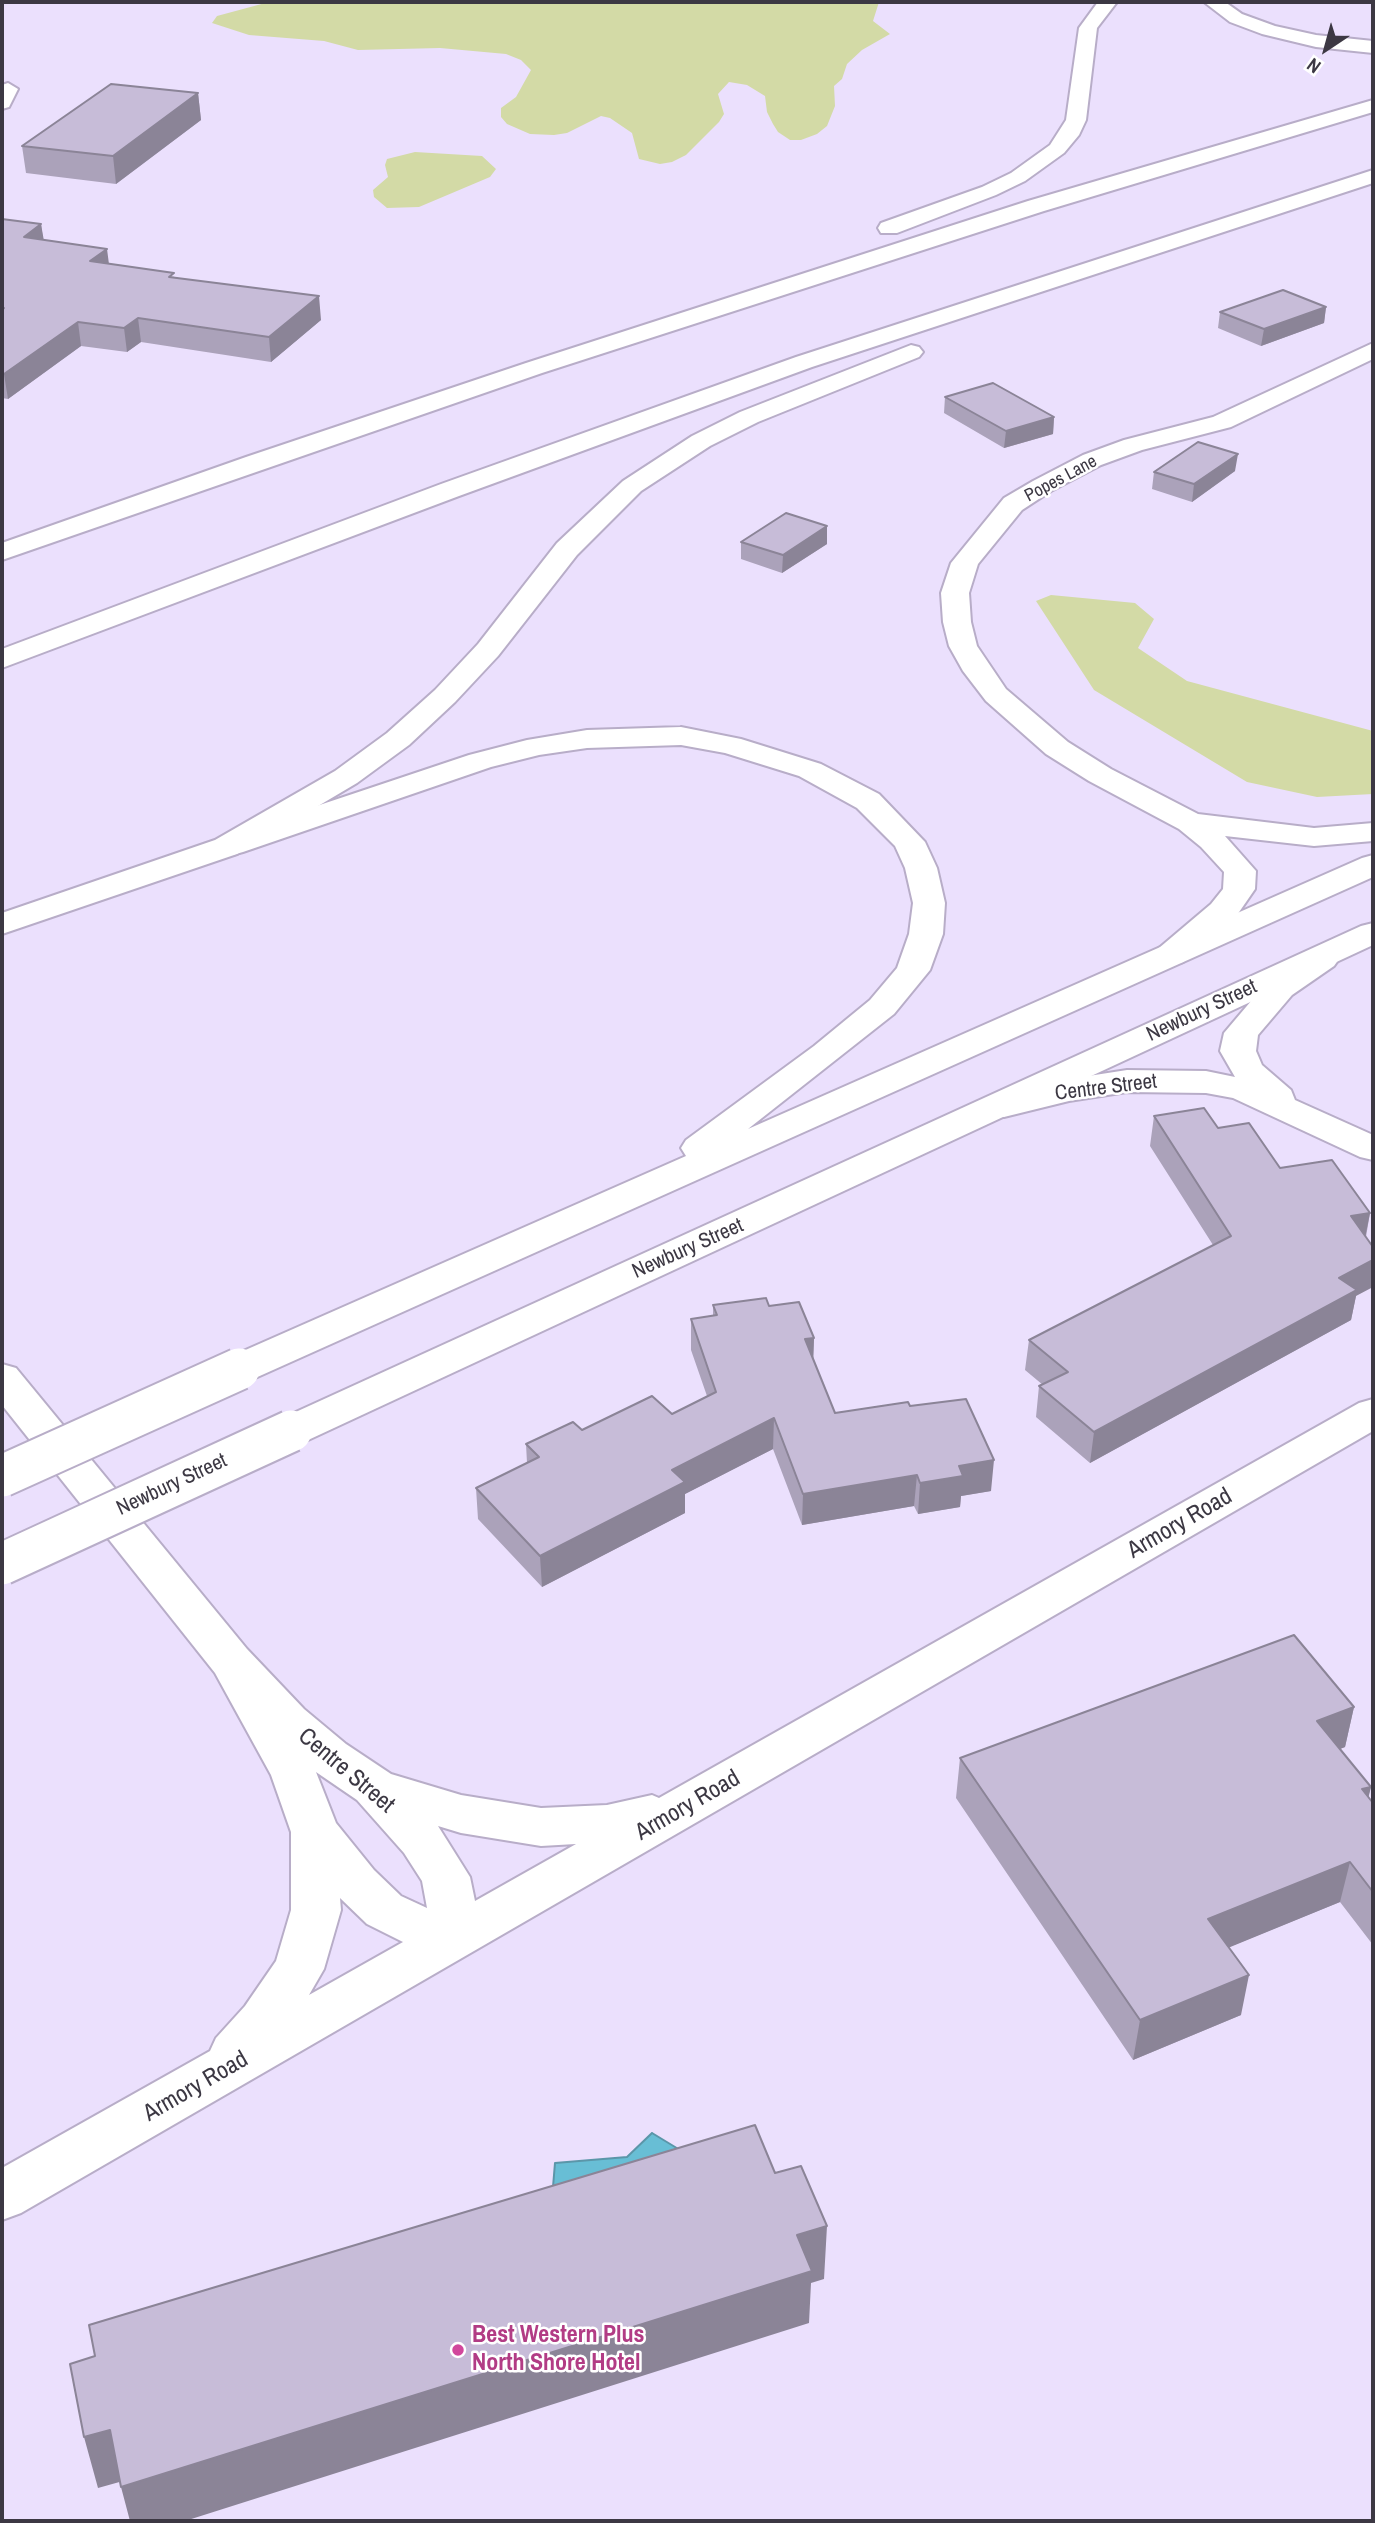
<!DOCTYPE html>
<html>
<head>
<meta charset="utf-8">
<style>
	body { margin:0 }
	#map { position:relative; width:1375px; height:2523px; overflow:hidden; background:#ebe0fd; font-family:"Archivo Narrow",sans-serif }
	canvas { display:block }
	.frame { position:absolute; inset:0; border:4px solid #3c3843; pointer-events:none }
	.north { position:absolute; left:1291px; top:14px; width:70px; height:70px; -webkit-text-stroke:5px #fff; paint-order:stroke; rotate:216deg; font-size:19px; font-weight:700; line-height:28px; text-align:center; color:#3c3843 }
	.north::after { content:''; display:block; margin:auto; width:24px; height:32px; background:#3c3843; clip-path:polygon(50% 0,100% 100%,50% 72%,0 100%) }
</style>
</head>
<body>
<div id="map">
<canvas width="1375" height="2523"></canvas>
<div class="frame"></div>
<div class="north">N</div>
</div>
<script>
const ctx = document.querySelector('canvas').getContext('2d');
ctx.lineJoin = 'round';
function paint(path, color) { ctx.fillStyle = color; ctx.fill(path, 'evenodd'); }
const shape = rows => new Path2D(rows.map(r => 'M' + r).join(''));
function stroke(path, color, width, dash) { ctx.strokeStyle = color; ctx.lineWidth = width; ctx.lineCap = dash ? 'butt' : 'round'; ctx.setLineDash(dash || []); ctx.stroke(path); }
function write(font, color, halo, rows, align = 'center') {
  ctx.font = font + ' "Archivo Narrow",sans-serif'; ctx.lineWidth = 5; ctx.setLineDash([]); ctx.textBaseline = 'middle'; ctx.strokeStyle = halo; ctx.fillStyle = color; for (const [text, x, y, turn = 0] of rows) {
    ctx.save(); ctx.translate(x, y); ctx.rotate((+turn || 0) * Math.PI / 180); ctx.textAlign = isNaN(turn) ? turn : align; if (halo) ctx.strokeText(text, 0, 0); ctx.fillText(text, 0, 0); ctx.restore();
  }
}
paint(shape([
	[269,2,879,2,873,21,890,34,862,50,847,64,842,79,834,86,835,106,827,126,817,134,801,140,790,140,778,132,773,124,767,112,765,96,747,85,729,82,718,94,724,114,719,122,686,155,672,162,660,164,639,159,632,133,610,118,601,116,567,133,554,135,530,134,507,124,501,117,501,108,516,97,531,70,521,60,506,54,440,48,358,50,324,41,249,35,212,23,217,16],
	[415,152,482,156,496,169,490,177,419,207,387,208,374,197,373,190,388,177,385,165,387,159],
	[1051,595,1135,603,1154,619,1138,648,1187,681,1373,731,1373,794,1317,797,1247,782,1094,690,1036,601]
]), '#d3daa6');
const water = shape([
	[652,2133,680,2150,552,2199,555,2163,627,2157,652,2133]
]);
paint(water, '#68bed5');
stroke(water, '#5b96a9', 2);
const street = shape([
	[8,83,18,89,9,107,2,109,2,85,8,83],
	[1373,343,1373,359,1231,427,1142,450,1101,465,1051,491,1022,510,978,564,969,593,971,622,977,646,1006,689,1068,742,1111,769,1198,814,1314,828,1373,823,1373,841,1314,846,1225,836,1256,871,1255,889,1235,918,1183,962,1171,965,1159,962,1154,955,1159,948,1211,904,1223,889,1224,872,1201,847,1179,829,1089,781,1046,754,986,701,963,671,949,646,943,622,941,593,951,563,1004,498,1033,481,1083,455,1124,440,1213,417,1373,343]
]);
const secondary = shape([
	[1322,949,1334,952,1339,959,1334,966,1292,995,1258,1035,1256,1051,1262,1065,1291,1090,1295,1100,1373,1135,1373,1160,1360,1157,1233,1098,1206,1093,1127,1092,1069,1101,1004,1117,991,1114,986,1106,991,1098,1069,1079,1127,1070,1206,1071,1235,1077,1220,1051,1224,1033,1268,981,1310,952,1322,949],
	[2,1364,16,1368,247,1649,304,1709,346,1744,391,1774,461,1795,541,1808,607,1805,652,1795,659,1798,1359,1403,1373,1399,1373,1431,21,2213,2,2220,2,2168,210,2051,216,2038,245,2006,276,1961,291,1910,291,1832,271,1775,215,1673,2,1405,2,1364],
	[316,1772,357,1800,404,1853,422,1881,427,1908,401,1896,374,1870,336,1823,316,1772],
	[438,1826,461,1833,541,1846,576,1844,475,1901,470,1877,438,1826],
	[340,1898,367,1924,403,1942,309,1995,324,1969,341,1910,340,1898]
]);
const primary = shape([
	[681,727,741,739,821,764,879,794,925,842,937,868,945,903,943,934,930,970,894,1014,748,1129,1362,858,1373,855,1373,877,253,1379,239,1383,225,1379,219,1369,225,1359,686,1156,681,1148,686,1140,814,1046,870,1000,897,968,909,934,913,903,905,868,895,846,857,808,799,776,725,753,681,745,587,748,539,755,491,767,243,852,232,855,221,852,216,845,221,838,469,755,527,740,587,730,681,727],
	[1373,923,1373,945,306,1441,291,1445,276,1441,270,1431,276,1421,1361,926,1373,923]
]);
const highway = shape([
	[1098,2,1117,2,1097,28,1086,120,1079,135,1064,153,1025,181,996,195,897,233,881,233,878,228,881,223,982,187,1011,173,1050,145,1066,120,1079,28,1098,2],
	[1204,2,1225,2,1242,14,1275,26,1316,35,1373,41,1373,53,1316,47,1262,34,1230,22,1204,2],
	[1373,100,1373,112,1044,211,542,373,2,560,2,543,246,457,526,363,1028,201,1373,100],
	[1373,170,1373,183,812,367,459,496,2,668,2,649,441,484,796,357,1373,170],
	[911,345,919,347,923,352,919,357,758,422,710,446,641,491,577,555,498,656,455,702,409,745,357,783,237,854,2,934,2,913,215,840,335,771,387,733,435,690,478,644,557,543,623,481,692,436,740,412,911,345]
]);
stroke(street, '#b8adc8', 4);
stroke(secondary, '#b8adc8', 4);
stroke(primary, '#b8adc8', 4);
stroke(highway, '#b8adc8', 4);
paint(street, '#fff');
paint(secondary, '#fff');
paint(primary, '#fff');
paint(highway, '#fff');
const primaryBridge = shape([
	[2,1476,239,1369],
	[2,1564,291,1431]
]);
stroke(primaryBridge, '#b8adc8', 45, []);
stroke(primaryBridge, '#fff', 41);
paint(shape([
	[198,93,201,120,116,184,26,173,22,146],
	[2,219,41,224,43,239,109,264,175,277,321,320,271,362,141,342,127,352,81,346,8,399,2,398],
	[1326,307,1324,323,1261,346,1218,328,1220,312],
	[945,397,1054,417,1053,434,1004,448,944,413],
	[1235,471,1192,502,1152,489,1154,472],
	[827,526,827,544,782,573,741,559,741,542],
	[1154,1116,1218,1128,1280,1168,1370,1213,1356,1296,1351,1320,1090,1463,1036,1417,1039,1386,1043,1385,1025,1370,1029,1340,1213,1245,1150,1146],
	[713,1305,769,1306,814,1338,813,1358,835,1413,910,1406,991,1491,961,1496,960,1507,918,1514,914,1506,802,1525,773,1449,685,1494,685,1513,542,1587,478,1519,476,1488,527,1463,526,1444,582,1430,672,1414,707,1396,691,1350,691,1319,713,1316],
	[1354,1707,1345,1747,1340,1749,1371,1787,1368,1797,1373,1803,1373,1945,1340,1902,1229,1947,1241,2015,1133,2060,956,1798,960,1758]
]), '#aba2ba');
paint(shape([
	[198,93,201,120,116,184,113,156],
	[41,224,45,247,24,237],
	[107,249,110,272,90,261],
	[319,296,321,320,271,362,269,337],
	[1326,307,1324,323,1261,346,1264,329],
	[138,318,141,342,127,352,124,328],
	[78,322,81,346,8,399,4,374],
	[1054,417,1053,434,1004,448,1006,431],
	[1238,454,1235,471,1192,502,1194,484],
	[827,526,827,544,782,573,783,555],
	[1370,1213,1364,1243,1351,1216],
	[1373,1260,1373,1287,1356,1296,1351,1320,1090,1463,1094,1432,1339,1278],
	[814,1338,813,1368,805,1339],
	[774,1418,773,1449,685,1494,685,1513,542,1587,540,1556,672,1470],
	[994,1460,991,1491,961,1496,960,1507,918,1514,920,1483,959,1466],
	[917,1475,914,1506,802,1525,803,1494],
	[1354,1707,1345,1747,1309,1761,1317,1721],
	[1371,1787,1361,1827,1362,1789],
	[1350,1862,1340,1902,1201,1959,1208,1919],
	[1249,1975,1241,2015,1133,2060,1140,2020],
	[827,2226,824,2279,811,2283,809,2323,185,2521,130,2521,121,2487,797,2235],
	[110,2430,123,2481,98,2488,84,2437]
]), '#8b8497');
const building = shape([
	[111,84,198,93,113,156,22,146,111,84],
	[2,219,41,224,24,237,107,249,90,261,174,273,169,277,319,296,269,337,138,318,124,328,78,322,4,374,2,374,2,310,4,308,2,308,2,297,3,296,2,295,2,219],
	[1283,290,1326,307,1264,329,1220,312,1283,290],
	[993,383,1054,417,1006,431,945,397,993,383],
	[1198,442,1238,454,1194,484,1154,472,1198,442],
	[786,513,827,526,783,555,741,542,786,513],
	[1204,1108,1218,1128,1249,1123,1280,1168,1332,1160,1370,1213,1351,1216,1373,1247,1373,1260,1339,1278,1357,1290,1094,1432,1039,1386,1068,1372,1029,1340,1231,1236,1154,1116,1204,1108],
	[766,1298,769,1306,799,1302,814,1338,805,1339,835,1413,908,1402,910,1406,966,1399,994,1460,959,1466,963,1476,920,1483,917,1475,803,1494,774,1418,672,1470,685,1482,540,1556,476,1488,539,1457,526,1444,573,1422,582,1430,652,1396,672,1414,716,1392,691,1319,717,1315,713,1305,766,1298],
	[1294,1635,1354,1707,1317,1721,1371,1787,1362,1789,1373,1803,1373,1892,1350,1862,1208,1919,1249,1975,1140,2020,960,1758,1294,1635],
	[755,2125,775,2173,801,2166,827,2226,797,2235,812,2271,121,2487,110,2430,84,2437,70,2364,95,2356,89,2325,755,2125]
]);
paint(building, '#c7bcd8');
stroke(building, '#8b8497', 2);
for (const [x, y, r, color] of [
	[458,2350,7,"#d1479c"]
]) { const dot = new Path2D(); dot.arc(x, y, r, 0, 2 * Math.PI); ctx.fillStyle = color; ctx.fill(dot); stroke(dot, '#fff', 2.5); }
write('18px', '#3c3843', '#fff', [
	["Popes Lane",1061,479,-28]
]);
write('21px', '#3c3843', '#fff', [
	["Newbury Street",1202,1011,-25],
	["Centre Street",1106,1088,-7],
	["Newbury Street",688,1249,-24],
	["Newbury Street",172,1485,-25]
]);
write('24px', '#3c3843', '#fff', [
	["Armory Road",1180,1524,-30],
	["Centre Street",346,1771,40],
	["Armory Road",688,1806,-30],
	["Armory Road",196,2087,-30]
]);
write('bold 24px', '#b23c85', '#fff', [
	["Best Western Plus",472,2336],
	["North Shore Hotel",472,2364]
], 'left');
</script>
</body>
</html>
